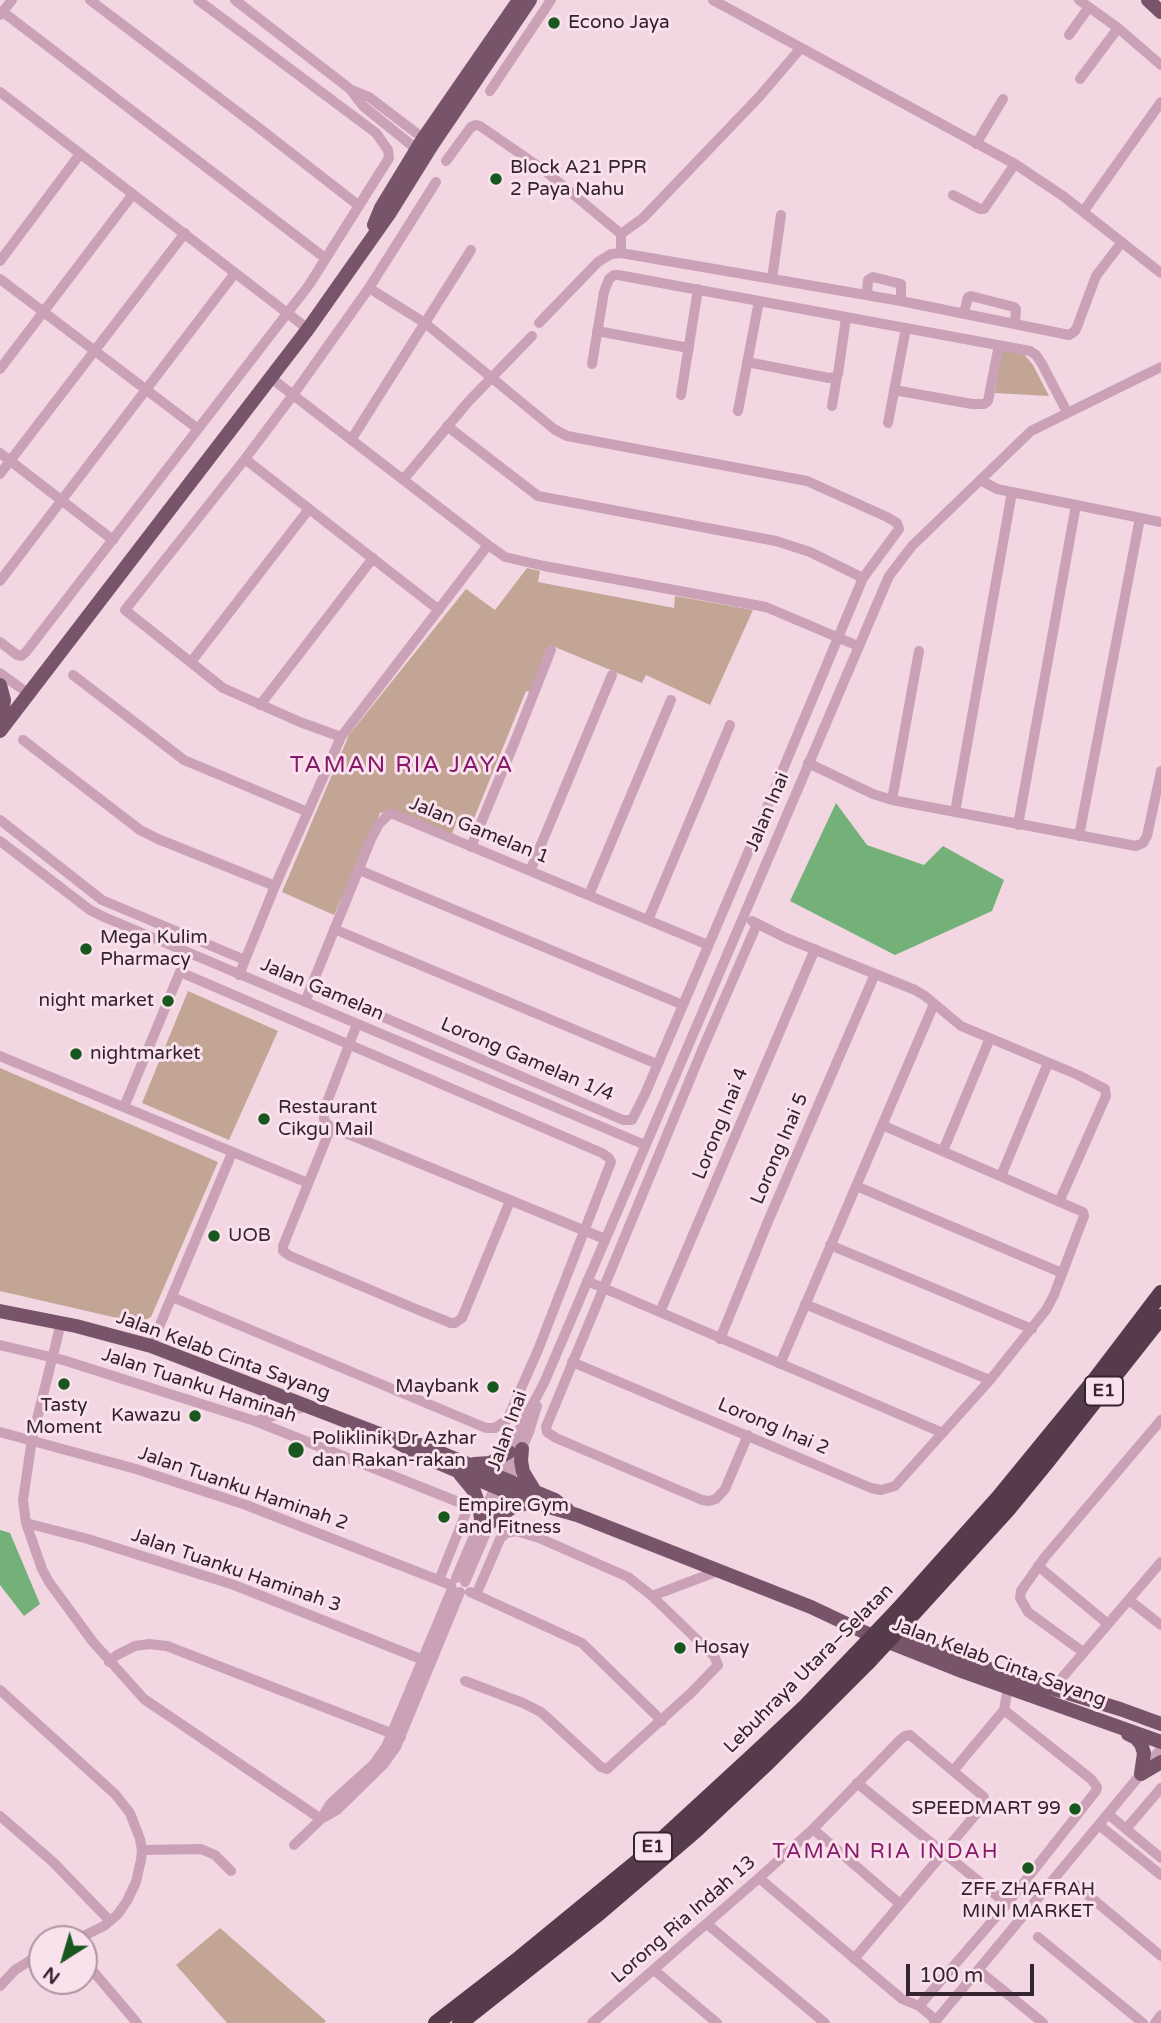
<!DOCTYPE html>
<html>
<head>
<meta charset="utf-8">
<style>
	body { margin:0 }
	#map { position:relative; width:1161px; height:2023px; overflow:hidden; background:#f2d6e2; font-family:"Varela Round",sans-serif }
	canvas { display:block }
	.north { position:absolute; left:28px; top:1925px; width:70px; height:70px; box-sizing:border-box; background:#fae2ec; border:2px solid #ab96a0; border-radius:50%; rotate:217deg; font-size:19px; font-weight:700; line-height:28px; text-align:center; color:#34242f }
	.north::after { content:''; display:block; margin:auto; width:24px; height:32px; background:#18581e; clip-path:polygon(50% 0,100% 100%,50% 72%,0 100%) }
	.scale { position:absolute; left:906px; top:1964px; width:128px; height:32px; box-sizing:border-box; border:4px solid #34242f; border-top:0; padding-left:9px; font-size:21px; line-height:24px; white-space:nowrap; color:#34242f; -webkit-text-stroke:5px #fae2ec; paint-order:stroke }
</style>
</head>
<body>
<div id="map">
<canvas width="1161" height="2023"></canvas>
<div class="north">N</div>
<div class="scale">100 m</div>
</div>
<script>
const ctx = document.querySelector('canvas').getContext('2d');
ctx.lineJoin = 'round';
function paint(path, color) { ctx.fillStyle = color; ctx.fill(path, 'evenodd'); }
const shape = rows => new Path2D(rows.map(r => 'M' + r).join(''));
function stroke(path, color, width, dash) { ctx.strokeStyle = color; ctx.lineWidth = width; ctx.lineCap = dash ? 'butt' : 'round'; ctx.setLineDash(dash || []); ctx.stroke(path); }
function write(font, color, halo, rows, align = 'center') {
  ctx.font = font + ' "Varela Round",sans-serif'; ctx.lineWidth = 6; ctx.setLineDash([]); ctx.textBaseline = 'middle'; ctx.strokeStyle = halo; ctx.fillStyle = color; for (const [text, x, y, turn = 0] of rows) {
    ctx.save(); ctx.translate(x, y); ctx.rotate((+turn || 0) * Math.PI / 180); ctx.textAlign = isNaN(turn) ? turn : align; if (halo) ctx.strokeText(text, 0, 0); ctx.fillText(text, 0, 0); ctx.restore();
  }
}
paint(shape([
	[1006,349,1023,353,1033,365,1049,396,995,393,1001,352],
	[527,568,540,571,538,582,674,608,675,596,753,610,710,705,646,675,642,683,550,645,531,692,526,691,470,828,456,823,452,834,393,810,380,813,334,915,282,892,349,735,466,589,495,610],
	[188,991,278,1031,229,1140,142,1103],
	[0,1068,218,1162,151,1317,139,1323,0,1291],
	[220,1928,326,2021,324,2023,227,2023,176,1965]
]), '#c2a595');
paint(shape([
	[836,803,867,845,924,865,943,846,1004,880,992,911,895,955,790,901],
	[0,1530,10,1533,40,1604,24,1616,0,1585]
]), '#73b178');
stroke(shape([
	[90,0,259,128,358,205],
	[235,0,350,89,363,106,420,152],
	[713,0,1015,164,1063,196,1161,273],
	[1079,0,1118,28,1161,65],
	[3,12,325,258],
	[0,15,12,0],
	[1069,35,1089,7],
	[1080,79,1118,28],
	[352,90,369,97,428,142],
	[490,91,551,0],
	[0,92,308,329],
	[976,144,1003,99],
	[446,161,471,127,476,125,480,126,544,170,621,234,621,253],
	[953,195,980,209,984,209,1015,164],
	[1083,212,1161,102],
	[621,234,643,218,759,97,800,49],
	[0,261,80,154],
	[0,279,198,429],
	[772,279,781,215],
	[867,295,868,280,873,277,901,284,901,301],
	[964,313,968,297,971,296,1014,307,1016,309,1015,323],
	[539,323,598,262,611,254,621,253,901,301,1069,335,1075,331,1077,327,1096,276,1122,242],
	[597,331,689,348],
	[747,362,829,378,836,377,838,374,846,318],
	[592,364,604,292,609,279,614,275,618,275,1030,351,1036,355,1042,364,1067,412],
	[0,369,133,194],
	[271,378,488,545,505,557,544,566,766,607,858,646],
	[894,390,972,404,984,404,988,401,999,345],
	[681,395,698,289],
	[832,406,837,376],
	[738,411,759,301],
	[888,423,906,328],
	[447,426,538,496,776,541,810,552,863,578],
	[351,440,471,250],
	[0,453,113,540],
	[245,459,439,610],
	[0,474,185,233],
	[403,480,468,402,532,336],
	[980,480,997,489,1161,522],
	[0,581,235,273],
	[0,642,17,655,21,656,26,652,309,285,389,158,388,150,376,133,198,0],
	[191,662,309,509],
	[0,673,29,694],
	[73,675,184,760,308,812],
	[260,705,373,558],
	[341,737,300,722,223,688,125,610,245,459,293,395,369,288,436,182],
	[23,740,140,830,158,839,275,886],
	[808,763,873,794,892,800,1136,846,1143,843,1147,836,1161,771],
	[892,800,919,651],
	[955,812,1012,492],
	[0,820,102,900,245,960],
	[1018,825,1076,505],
	[1079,836,1140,518],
	[0,841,90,910,104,917,645,1145],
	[471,847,515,741,551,650],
	[359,870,683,1005],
	[530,871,612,675],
	[589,895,671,700],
	[648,920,730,725],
	[752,921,786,938,915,990,925,996,961,1026,1078,1075,1105,1089,1106,1096,1059,1202],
	[334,929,657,1064],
	[239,975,275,886,341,737,488,545],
	[311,986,623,1120,632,1120,645,1094,753,841,863,578,899,529,897,523,887,517,807,481,567,436,554,429,425,323,369,288],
	[305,1002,371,839,379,824,389,814,393,814,708,945],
	[357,1024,324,1110,324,1119,326,1123,331,1127,605,1239],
	[0,1056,308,1183],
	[124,1107,180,972,602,1153,609,1158,611,1162,538,1350,507,1420,495,1428,486,1428,172,1297],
	[331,1127,283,1246,283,1251,290,1256,416,1309,451,1323,455,1323,462,1318,510,1201],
	[943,1151,990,1038],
	[1001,1176,1048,1063],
	[856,1186,1062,1273],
	[830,1245,1032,1329],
	[587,1281,943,1433],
	[805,1304,990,1380],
	[660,1312,815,949],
	[61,1323,32,1439,23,1500,26,1523,42,1569,49,1582,93,1642,144,1699,321,1819],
	[720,1339,769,1219,875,974],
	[0,1345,63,1360,255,1421,461,1503,466,1510,465,1515,439,1580],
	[151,1346,232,1153],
	[572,1362,871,1488,881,1490,895,1486,990,1380,1046,1310,1054,1295,1084,1216,1083,1212,882,1125],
	[780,1364,934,1004],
	[256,1421,308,1406],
	[0,1432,136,1469,246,1505,451,1585],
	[748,1435,725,1489,716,1499,709,1501,702,1500,556,1438,547,1432,546,1427,703,1048,757,924],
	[26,1523,88,1539,234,1585,431,1663],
	[1038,1566,1108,1624],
	[456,1578,520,1428,544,1383,889,576,912,546,1031,431,1161,367],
	[465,1582,529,1432,537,1406],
	[470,1592,582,1643,662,1721],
	[652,1596,718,1571],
	[1129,1600,1161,1625],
	[1083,1652,1028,1612,1020,1598,1021,1591,1045,1557,1161,1420],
	[109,1662,117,1655,135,1646,149,1644,167,1646,401,1737],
	[465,1681,523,1703,541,1712,601,1767,607,1769,691,1693,718,1665,714,1656,652,1596,628,1577,539,1538,516,1531,506,1533,500,1539,476,1595],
	[0,1690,115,1794,130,1813,140,1839,142,1850,141,1860,136,1882,127,1901,118,1914,104,1926,77,1939],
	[1052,1693,1061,1679,1161,1562],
	[953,1771,1004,1710,1008,1688],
	[857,1783,1007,1904],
	[1108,1814,1161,1858],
	[0,1816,53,1862,110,1921],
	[323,1818,337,1810,383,1765,396,1747,460,1592],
	[1099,1825,1161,1875],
	[813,1829,900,1904],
	[1126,1829,1161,1788],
	[294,1845,321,1819,330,1804,374,1764,386,1747,452,1589],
	[142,1850,201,1849,215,1855,231,1871],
	[759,1878,902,1999,919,2006,936,2020],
	[1076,1885,1161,1956],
	[707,1924,825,2023],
	[1038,1937,1143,2023],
	[84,1943,92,1970,137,2023],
	[654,1970,717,2023],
	[978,1970,1043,2023],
	[0,1986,15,1970,42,1953],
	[919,2006,1007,1904,1096,1791,1097,1787,1091,1779,1004,1710],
	[592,2023,759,1878,813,1829,901,1739,905,1736,910,1735,984,1797,984,1802,982,1807,854,1959],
	[934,2023,1141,1774,1161,1748],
	[1155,2023,1161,2015]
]), '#caa1b6', 10);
stroke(shape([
	[1148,0,1161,12],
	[374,225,381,208,423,139,519,0],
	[0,685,4,700,0,724],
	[0,731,308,329,389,214,432,145,530,0],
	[0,1311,76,1326,151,1346,390,1438,424,1446,555,1500,567,1509],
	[390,1438,420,1455,531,1502,577,1515,811,1607,866,1633,964,1672,1161,1742],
	[522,1449,521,1461,523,1472,534,1490],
	[474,1464,490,1463,509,1452],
	[460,1474,474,1491,479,1505,481,1519],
	[491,1522,513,1507,531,1502],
	[888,1632,963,1661,1120,1709,1161,1724],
	[1128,1734,1136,1738,1141,1744,1144,1753,1141,1774],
	[1141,1774,1161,1762]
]), '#77546a', 14);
stroke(shape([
	[897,1611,999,1497,1094,1381,1161,1293],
	[908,1619,1009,1508,1046,1463,1161,1317],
	[436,2023,520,1958,642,1858,755,1754,806,1706,855,1655],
	[460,2023,599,1913,696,1830,765,1765,869,1661]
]), '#563b4d', 16);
stroke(shape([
	[855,1655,897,1611],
	[869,1661,908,1619]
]), '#563b4d', 16);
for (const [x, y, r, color] of [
	[554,23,7,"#18581e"],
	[496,179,7,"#18581e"],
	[86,949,7,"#18581e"],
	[168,1001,7,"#18581e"],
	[76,1054,7,"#18581e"],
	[264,1119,7,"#18581e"],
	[214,1236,7,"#18581e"],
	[64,1384,7,"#18581e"],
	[493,1387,7,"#18581e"],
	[195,1416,7,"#18581e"],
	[296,1450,9,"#18581e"],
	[444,1517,7,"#18581e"],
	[680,1648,7,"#18581e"],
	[1075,1809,7,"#18581e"],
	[1028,1868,7,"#18581e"]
]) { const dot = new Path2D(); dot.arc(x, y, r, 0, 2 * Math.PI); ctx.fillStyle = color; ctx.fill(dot); stroke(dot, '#fae2ec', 2.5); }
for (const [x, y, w] of [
	[1104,1391,38],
	[653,1847,38]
]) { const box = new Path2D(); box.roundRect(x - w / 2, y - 14.5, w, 29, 5); ctx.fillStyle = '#fae2ec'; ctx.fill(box); stroke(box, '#34242f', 2); }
write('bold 18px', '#34242f', null, [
	["E1",1104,1391],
	["E1",653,1847]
]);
write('19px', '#34242f', '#fae2ec', [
	["Econo Jaya",568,23],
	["Block A21 PPR",510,168],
	["2 Paya Nahu",510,190],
	["Mega Kulim",100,938],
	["Pharmacy",100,960],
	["night market",154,1001,"right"],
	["nightmarket",90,1054],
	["Restaurant",278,1108],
	["Cikgu Mail",278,1130],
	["UOB",228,1236],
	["Maybank",479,1387,"right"],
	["Tasty",64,1406,"center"],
	["Moment",64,1428,"center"],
	["Kawazu",181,1416,"right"],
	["Poliklinik Dr Azhar",312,1439],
	["dan Rakan-rakan",312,1461],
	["Empire Gym",458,1506],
	["and Fitness",458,1528],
	["Hosay",694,1648],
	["SPEEDMART 99",1061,1809,"right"],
	["ZFF ZHAFRAH",1028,1890,"center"],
	["MINI MARKET",1028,1912,"center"]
], 'left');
write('19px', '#34242f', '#fae2ec', [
	["Jalan Inai",768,812,-67],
	["Jalan Gamelan 1",479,831,22],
	["Jalan Gamelan",322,990,23],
	["Lorong Gamelan 1/4",527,1060,23],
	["Lorong Inai 4",721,1124,-68],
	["Lorong Inai 5",780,1149,-67],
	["Jalan Kelab Cinta Sayang",223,1356,20],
	["Jalan Tuanku Haminah",199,1386,18],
	["Lorong Inai 2",773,1427,23],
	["Jalan Inai",508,1431,-70],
	["Jalan Tuanku Haminah 2",243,1489,19],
	["Jalan Tuanku Haminah 3",236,1571,19],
	["Jalan Kelab Cinta Sayang",999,1663,20],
	["Lebuhraya Utara–Selatan",809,1669,-45],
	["Lorong Ria Indah 13",684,1920,-41]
]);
ctx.letterSpacing = '2px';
write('21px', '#88196a', '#fae2ec', [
	["TAMAN RIA INDAH",886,1852]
]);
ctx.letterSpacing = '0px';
ctx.letterSpacing = '2px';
write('23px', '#88196a', '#fae2ec', [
	["TAMAN RIA JAYA",402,766]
]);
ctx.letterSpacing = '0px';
</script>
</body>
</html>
